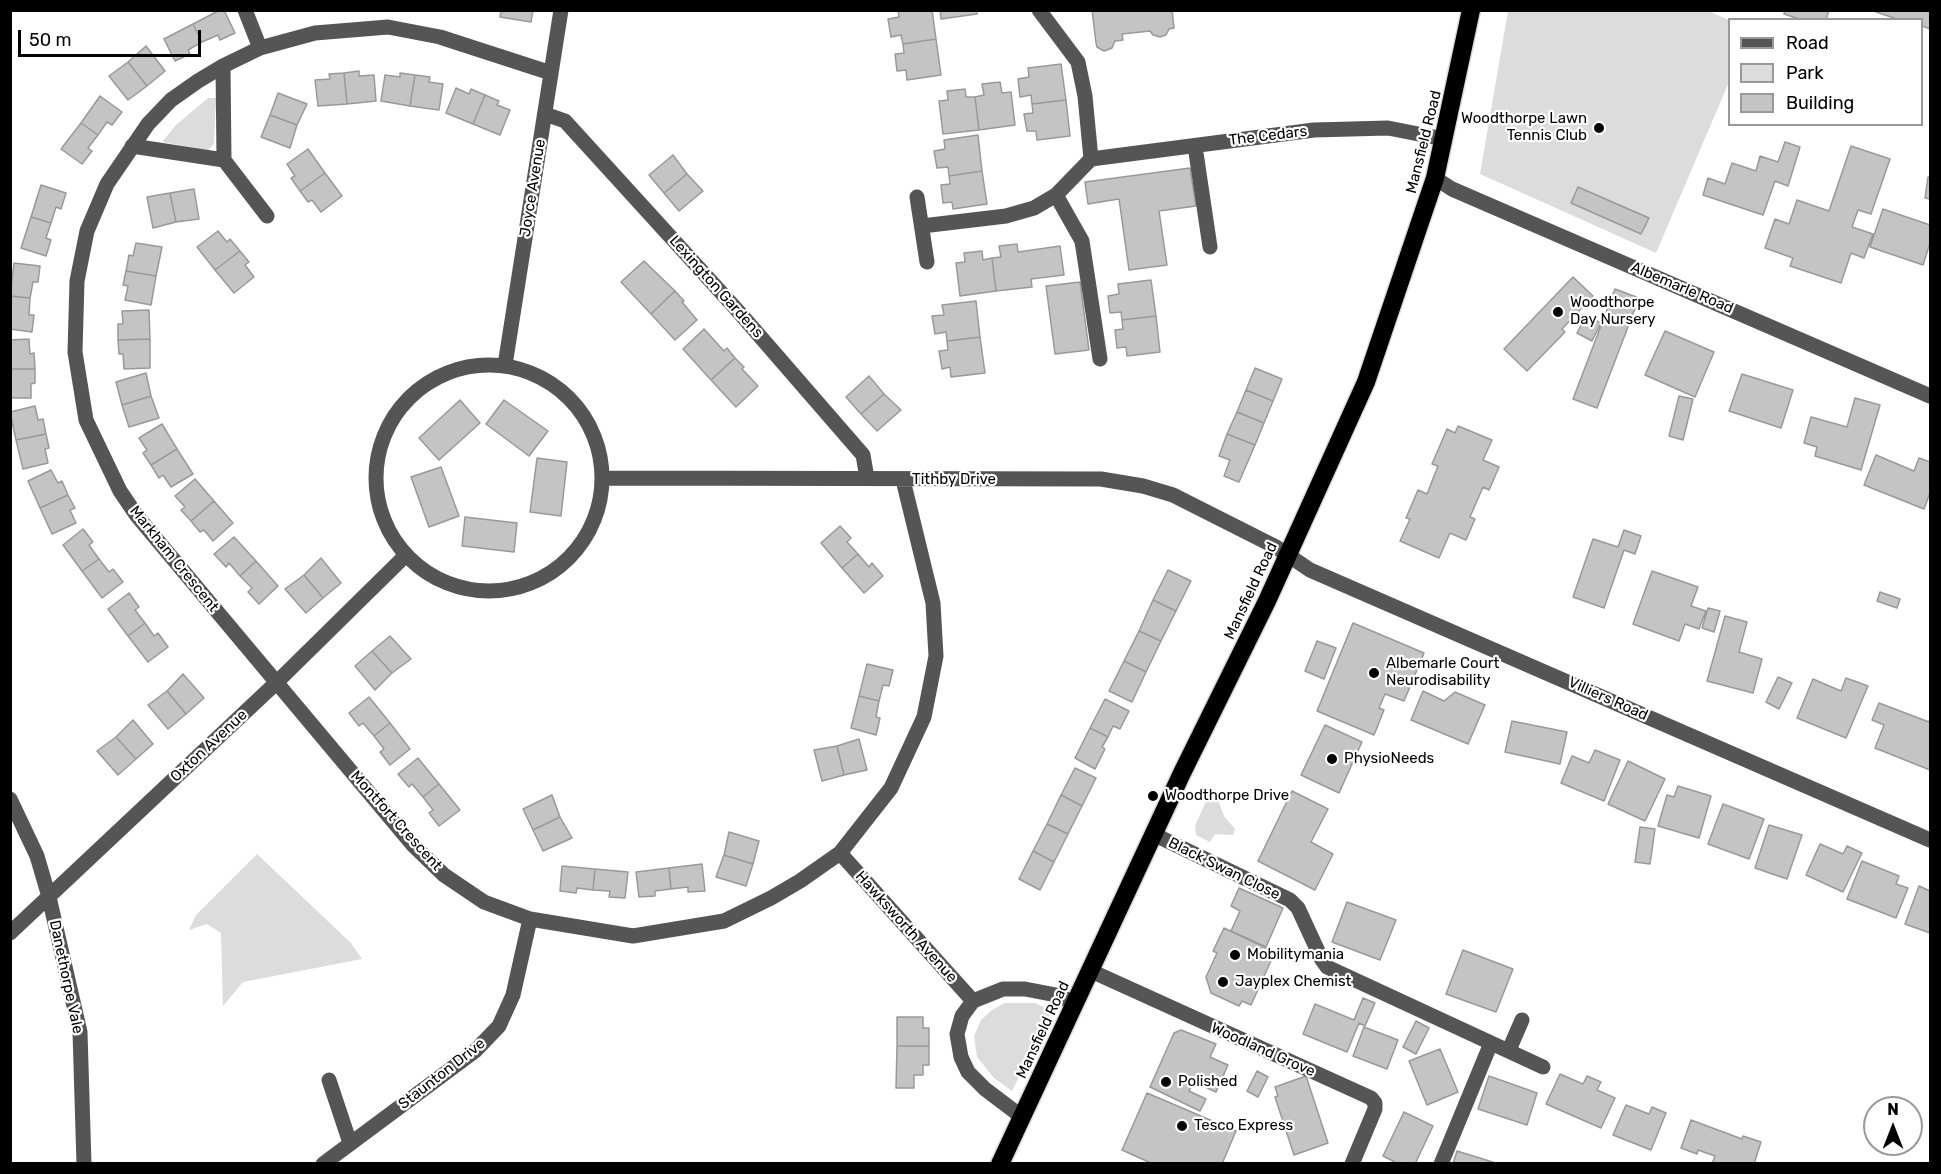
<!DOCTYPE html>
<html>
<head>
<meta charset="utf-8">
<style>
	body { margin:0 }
	#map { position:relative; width:1941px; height:1174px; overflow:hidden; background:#fff; font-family:Rubik,sans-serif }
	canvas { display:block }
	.frame { position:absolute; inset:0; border:12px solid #000; pointer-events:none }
	.legend { position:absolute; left:1728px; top:18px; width:195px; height:108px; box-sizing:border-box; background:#fff; border:2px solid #999; margin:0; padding:8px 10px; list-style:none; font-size:18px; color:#000 }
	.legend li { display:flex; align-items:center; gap:12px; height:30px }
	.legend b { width:30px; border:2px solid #999 }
	.north { position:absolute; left:1863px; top:1096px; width:60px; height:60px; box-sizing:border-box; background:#fff; border:2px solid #999; border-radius:50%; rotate:0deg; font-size:16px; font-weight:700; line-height:24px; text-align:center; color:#000 }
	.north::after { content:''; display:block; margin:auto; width:21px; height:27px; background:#000; clip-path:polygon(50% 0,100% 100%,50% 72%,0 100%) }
	.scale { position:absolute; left:18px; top:30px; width:183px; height:27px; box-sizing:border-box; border:3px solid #000; border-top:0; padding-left:8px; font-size:18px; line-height:21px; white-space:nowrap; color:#000; -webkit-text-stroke:4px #fff; paint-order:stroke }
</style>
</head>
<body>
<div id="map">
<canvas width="1941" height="1174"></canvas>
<div class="frame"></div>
<ul class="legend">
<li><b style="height:8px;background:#555"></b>Road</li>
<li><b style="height:16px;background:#dcdcdc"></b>Park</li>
<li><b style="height:16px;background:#c4c4c4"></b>Building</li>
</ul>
<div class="north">N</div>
<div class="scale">50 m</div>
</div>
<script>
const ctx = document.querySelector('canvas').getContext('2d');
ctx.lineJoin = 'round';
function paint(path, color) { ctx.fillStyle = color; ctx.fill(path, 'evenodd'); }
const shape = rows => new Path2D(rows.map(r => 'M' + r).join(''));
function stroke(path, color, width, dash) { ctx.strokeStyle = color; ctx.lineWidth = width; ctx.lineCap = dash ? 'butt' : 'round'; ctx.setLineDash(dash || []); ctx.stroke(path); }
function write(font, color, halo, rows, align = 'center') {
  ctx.font = font + ' Rubik,sans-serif'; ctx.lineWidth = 4.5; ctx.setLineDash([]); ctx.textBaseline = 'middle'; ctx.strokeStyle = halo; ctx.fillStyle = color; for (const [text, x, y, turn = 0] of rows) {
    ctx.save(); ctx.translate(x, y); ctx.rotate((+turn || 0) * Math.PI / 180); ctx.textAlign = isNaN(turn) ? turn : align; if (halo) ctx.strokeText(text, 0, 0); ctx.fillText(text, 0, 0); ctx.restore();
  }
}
paint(shape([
	[1706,10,1729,20,1729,82,1656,253,1480,174,1508,11],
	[208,98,216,98,214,144,208,150,162,142,176,125],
	[1218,800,1224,816,1235,829,1233,835,1215,834,1210,842,1196,835,1195,826,1206,801],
	[257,854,351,943,362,959,243,982,223,1006,221,933,207,924,189,930,196,915],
	[1005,1003,1035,1003,1052,1011,1012,1091,994,1078,977,1057,974,1036,981,1020,992,1010]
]), '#dcdcdc');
const building = shape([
	[220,10,224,10,235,33,220,40,218,35,202,42,193,24,220,10],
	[501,10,533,10,531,22,500,17,501,10],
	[898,10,932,10,936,39,903,44,901,35,891,37,888,19,899,17,898,10],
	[940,10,977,10,977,14,941,19,940,10],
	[1092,10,1172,10,1174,28,1169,29,1166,35,1160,37,1153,35,1150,31,1122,34,1123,40,1115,41,1112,48,1104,51,1097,47,1096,43,1092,10],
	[1785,10,1829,10,1826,20,1802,20,1784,14,1785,10],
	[1877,10,1930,10,1930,29,1922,26,1922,20,1900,20,1876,12,1877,10],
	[193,24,202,42,188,50,190,54,175,61,164,39,193,24],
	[936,39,941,75,907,80,906,70,897,71,895,54,904,53,903,44,936,39],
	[146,46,165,71,147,86,128,62,146,46],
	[128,62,147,86,128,100,109,76,128,62],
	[1061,64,1066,100,1032,104,1031,95,1020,97,1018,79,1029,77,1028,68,1061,64],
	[359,71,359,76,374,75,376,101,347,104,344,73,359,71],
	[344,73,347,104,318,106,315,80,330,79,329,74,344,73],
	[400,73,415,75,410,106,381,101,385,75,400,77,400,73],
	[415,75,430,77,429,82,443,84,439,110,410,106,415,75],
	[1000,82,1002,93,1011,92,1015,125,979,130,975,97,984,95,982,84,1000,82],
	[456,88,469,94,471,89,485,95,473,124,446,113,456,88],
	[965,89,966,97,975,97,979,130,943,134,939,101,948,100,947,91,965,89],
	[278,93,307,104,297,125,270,115,278,93],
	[485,95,499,101,497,105,510,110,500,135,473,124,485,95],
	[100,96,122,112,112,125,107,122,98,135,81,123,100,96],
	[1066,100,1070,136,1037,140,1036,131,1027,131,1024,114,1033,113,1032,104,1066,100],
	[270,115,297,125,290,148,261,137,270,115],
	[81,123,98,135,88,148,92,151,82,164,61,149,81,123],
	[978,135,982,171,949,176,948,167,937,168,934,151,945,149,944,140,978,135],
	[1785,142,1800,147,1788,186,1775,181,1763,215,1703,195,1708,178,1725,184,1732,163,1756,171,1760,156,1778,162,1785,142],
	[1851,146,1890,159,1871,214,1858,210,1852,227,1873,234,1864,258,1851,253,1841,283,1790,266,1793,258,1765,248,1775,219,1789,224,1797,200,1829,211,1851,146],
	[308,149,325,173,300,191,291,178,295,176,287,164,308,149],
	[673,155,687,174,664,193,649,175,673,155],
	[1190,168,1196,206,1159,211,1167,265,1129,270,1119,199,1088,204,1085,182,1190,168],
	[982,171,987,204,953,209,952,202,943,203,941,185,950,184,949,176,982,171],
	[325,173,342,196,321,212,312,200,308,202,300,191,325,173],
	[687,174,703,191,679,211,664,193,687,174],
	[1928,177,1930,178,1930,199,1925,198,1928,177],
	[41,185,66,193,61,209,56,207,51,223,31,217,41,185],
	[1578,187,1649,218,1641,234,1571,203,1578,187],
	[194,189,199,219,176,222,170,193,194,189],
	[170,193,176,222,153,228,147,197,170,193],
	[1883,209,1930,225,1930,243,1923,265,1870,247,1883,209],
	[31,217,51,223,46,238,51,240,46,256,21,248,31,217],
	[218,231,227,242,230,239,240,251,215,270,197,247,218,231],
	[136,243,162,247,156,276,126,271,129,255,133,256,136,243],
	[1017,244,1018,252,1060,246,1064,275,1031,279,1032,287,996,291,992,258,1001,257,999,246,1017,244],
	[240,251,249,262,245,265,254,277,234,293,215,270,240,251],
	[982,251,983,260,992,258,996,291,960,296,956,263,965,262,964,253,982,251],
	[644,261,675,291,651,314,621,282,644,261],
	[14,263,40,266,38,282,33,282,30,298,10,296,14,263],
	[126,271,156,276,151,305,125,300,128,286,123,285,126,271],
	[1573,277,1593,296,1562,329,1565,332,1527,371,1504,349,1573,277],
	[1151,280,1156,316,1122,320,1121,312,1110,313,1108,296,1119,294,1118,284,1151,280],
	[1080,282,1089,350,1055,354,1046,286,1080,282],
	[1615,289,1639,298,1597,408,1573,399,1615,289],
	[675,291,684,301,682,302,697,320,675,340,651,314,675,291],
	[10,296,30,298,29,315,34,315,32,332,10,329,10,296],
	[976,301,980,337,947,341,946,332,935,334,932,316,944,315,942,305,976,301],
	[149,310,150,339,118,340,118,324,123,324,122,311,149,310],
	[1156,316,1160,352,1127,356,1126,347,1117,348,1115,330,1123,329,1122,320,1156,316],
	[1586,316,1601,323,1592,341,1577,333,1586,316],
	[704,329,724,351,727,348,735,358,711,380,683,349,704,329],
	[1665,331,1714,352,1695,397,1645,375,1665,331],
	[980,337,985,373,951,377,950,367,942,369,939,351,948,350,947,341,980,337],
	[29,339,30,354,34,353,35,369,10,369,10,340,29,339],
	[150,339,150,368,124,369,123,354,119,354,118,340,150,339],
	[735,358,744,367,742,369,758,386,736,407,711,380,735,358],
	[1255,368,1282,379,1273,401,1246,390,1255,368],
	[10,369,35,369,35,383,31,384,31,398,10,398,10,369],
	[146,373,151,396,122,405,116,382,146,373],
	[1742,374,1793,390,1781,428,1729,411,1742,374],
	[869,376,884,394,861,414,846,397,869,376],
	[1246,390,1273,401,1264,423,1237,412,1246,390],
	[884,394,901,410,877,431,861,414,884,394],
	[151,396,159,418,129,427,122,405,151,396],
	[1679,396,1693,399,1683,440,1669,436,1679,396],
	[1855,398,1880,405,1861,470,1815,456,1817,447,1804,443,1811,417,1847,427,1855,398],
	[460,400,480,423,439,460,419,438,460,400],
	[504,400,548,431,529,456,486,424,504,400],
	[35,406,38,420,43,419,46,434,16,440,10,412,35,406],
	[1237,412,1264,423,1255,445,1227,434,1237,412],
	[162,424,177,449,151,465,143,453,147,450,139,438,162,424],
	[1458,426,1492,440,1483,460,1499,467,1489,490,1483,487,1470,517,1475,519,1466,540,1450,533,1439,558,1400,541,1410,519,1406,518,1418,490,1427,494,1438,466,1432,464,1447,429,1455,433,1458,426],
	[46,434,49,448,45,449,48,463,23,469,16,440,46,434],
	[1227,434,1255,445,1239,482,1224,476,1230,460,1219,456,1227,434],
	[177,449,193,474,171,487,163,475,159,478,151,465,177,449],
	[1876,455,1914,471,1919,458,1930,462,1930,493,1924,509,1864,485,1876,455],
	[537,458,567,462,561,516,530,512,537,458],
	[441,467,459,516,429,527,411,477,441,467],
	[51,470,58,483,62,481,68,495,40,508,28,481,51,470],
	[195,479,214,501,191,521,181,510,185,507,175,496,195,479],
	[68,495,75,508,70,510,76,523,52,534,40,508,68,495],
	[214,501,233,523,213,541,204,530,200,532,191,521,214,501],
	[465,517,517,523,514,552,462,546,465,517],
	[840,526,851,538,847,542,858,554,842,568,821,543,840,526],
	[83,529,93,542,89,545,99,559,82,571,63,545,83,529],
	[1624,530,1641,536,1635,554,1624,550,1604,608,1573,597,1593,539,1618,547,1624,530],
	[234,537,256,561,240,576,229,563,226,567,214,554,234,537],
	[858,554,869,567,872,563,883,576,864,593,842,568,858,554],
	[321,558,341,583,323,598,304,575,321,558],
	[99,559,109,572,113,569,123,582,102,598,82,571,99,559],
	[256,561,278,586,259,604,248,592,252,588,240,576,256,561],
	[1168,570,1191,581,1176,611,1153,600,1168,570],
	[1652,571,1698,587,1691,606,1706,611,1699,629,1685,624,1679,641,1633,624,1652,571],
	[304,575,323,598,306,613,285,589,304,575],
	[1880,592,1900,599,1897,608,1877,601,1880,592],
	[129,593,139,607,135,610,145,623,128,636,108,609,129,593],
	[1153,600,1176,611,1161,641,1139,631,1153,600],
	[1708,608,1720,611,1714,632,1702,628,1708,608],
	[1725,616,1747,622,1739,652,1762,659,1753,693,1707,681,1725,616],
	[145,623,154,636,158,633,168,647,148,662,128,636,145,623],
	[1353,623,1424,653,1404,701,1385,694,1379,708,1384,710,1374,735,1317,711,1353,623],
	[1139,631,1161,641,1146,672,1124,661,1139,631],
	[390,636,411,659,392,673,372,651,390,636],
	[1317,641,1336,648,1324,679,1305,671,1317,641],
	[372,651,392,673,375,690,355,666,372,651],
	[1124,661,1146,672,1132,702,1109,691,1124,661],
	[867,664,893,670,889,686,883,685,879,701,859,696,867,664],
	[183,674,204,698,186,714,167,691,183,674],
	[1778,677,1792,683,1779,709,1766,702,1778,677],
	[1846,678,1868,686,1846,738,1797,718,1813,679,1841,691,1846,678],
	[167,691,186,714,168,729,148,705,167,691],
	[1423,691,1444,701,1455,692,1485,705,1468,744,1411,720,1423,691],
	[859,696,879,701,876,717,880,718,876,735,851,728,859,696],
	[369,697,390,723,374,736,363,723,359,726,349,713,369,697],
	[1105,699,1129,711,1120,729,1113,726,1108,737,1090,728,1105,699],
	[1879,703,1929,722,1930,718,1930,770,1875,748,1884,725,1872,720,1879,703],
	[133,720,153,744,136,759,116,737,133,720],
	[1512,721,1567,732,1560,764,1505,752,1512,721],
	[390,723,410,749,390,765,380,752,384,749,374,736,390,723],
	[1325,725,1362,742,1339,793,1301,775,1325,725],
	[1090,728,1108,737,1102,747,1105,749,1095,769,1075,758,1090,728],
	[116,737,136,759,118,775,97,751,116,737],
	[859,739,867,770,844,775,837,746,859,739],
	[837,746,844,775,822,781,814,750,837,746],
	[1595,750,1620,760,1604,801,1561,783,1572,756,1589,763,1595,750],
	[418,758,439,784,423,797,412,784,409,787,398,774,418,758],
	[1628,761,1665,779,1645,821,1608,804,1628,761],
	[1075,768,1096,778,1082,806,1061,795,1075,768],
	[439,784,460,810,439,826,429,813,433,810,423,797,439,784],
	[1678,786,1711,796,1699,838,1658,826,1667,795,1674,797,1678,786],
	[1292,791,1328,809,1311,842,1333,854,1315,890,1258,861,1292,791],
	[552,795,560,817,533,830,523,809,552,795],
	[1061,795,1082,806,1068,834,1047,824,1061,795],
	[1723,804,1764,819,1749,859,1708,844,1723,804],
	[560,817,572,838,543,851,533,830,560,817],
	[1047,824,1068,834,1054,862,1033,851,1047,824],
	[1769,825,1802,835,1787,879,1755,868,1769,825],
	[1640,827,1655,829,1650,864,1635,862,1640,827],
	[729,832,759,841,753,864,724,855,729,832],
	[1820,844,1843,854,1847,846,1862,853,1843,892,1806,875,1820,844],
	[1033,851,1054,862,1040,890,1019,879,1033,851],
	[724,855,753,864,746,886,716,877,724,855],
	[1862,861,1899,876,1896,884,1908,888,1896,918,1847,899,1862,861],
	[702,864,705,891,688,892,688,887,671,889,669,868,702,864],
	[562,866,595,869,593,890,577,888,576,893,560,891,562,866],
	[669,868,671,889,655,891,655,896,639,897,636,872,669,868],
	[595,869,628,872,625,898,609,897,610,891,593,890,595,869],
	[1919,886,1930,891,1930,933,1905,924,1919,886],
	[1239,888,1283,908,1266,947,1231,931,1240,911,1231,906,1239,888],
	[1347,902,1396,920,1380,960,1332,942,1347,902],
	[1224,928,1275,952,1251,1005,1242,1001,1239,1006,1211,993,1206,977,1217,953,1213,951,1224,928],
	[1463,950,1513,969,1496,1012,1446,994,1463,950],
	[1363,998,1375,1003,1365,1026,1359,1023,1347,1052,1303,1034,1315,1004,1354,1020,1363,998],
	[897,1017,923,1017,923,1028,929,1028,929,1046,897,1046,897,1017],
	[1416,1021,1429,1028,1416,1054,1403,1047,1416,1021],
	[1364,1027,1398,1040,1387,1069,1353,1056,1364,1027],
	[1181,1030,1216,1044,1210,1057,1228,1065,1216,1092,1194,1082,1189,1091,1206,1099,1200,1111,1150,1087,1174,1033,1181,1030],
	[897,1046,929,1046,929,1065,923,1065,923,1075,914,1075,914,1088,896,1088,897,1046],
	[1440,1049,1458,1092,1427,1105,1409,1061,1440,1049],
	[1257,1071,1268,1077,1258,1097,1247,1091,1257,1071],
	[1560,1074,1583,1084,1587,1076,1601,1082,1597,1090,1615,1098,1601,1128,1546,1104,1560,1074],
	[1306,1076,1328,1143,1294,1155,1275,1097,1278,1096,1275,1087,1306,1076],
	[1489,1076,1537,1093,1527,1125,1478,1109,1489,1076],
	[1147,1093,1236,1131,1222,1164,1153,1164,1122,1150,1147,1093],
	[1626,1105,1649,1114,1652,1107,1666,1113,1651,1150,1613,1135,1626,1105],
	[1404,1112,1433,1126,1415,1164,1399,1164,1383,1156,1404,1112],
	[1691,1120,1742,1139,1743,1136,1761,1142,1754,1164,1712,1164,1715,1156,1698,1150,1697,1154,1681,1148,1691,1120],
	[1457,1151,1499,1164,1453,1164,1457,1151]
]);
paint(building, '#c4c4c4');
stroke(building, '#999', 1.5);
const highway = shape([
	[1000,1164,1182,773,1267,601,1366,382,1435,178,1471,10]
]);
stroke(highway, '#dbdbdb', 21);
stroke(shape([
	[245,10,260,48],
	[1039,10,1078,62,1085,96,1091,159],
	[223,66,224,160,267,216],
	[551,73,440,37,388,27,315,33,260,48,223,66,198,81,171,100,148,124,107,184,87,231,77,281,75,352,86,420,120,491,137,516,412,844,444,875,484,902,530,919,633,936,724,921,771,898,800,881,840,853,891,788,924,717,936,656,933,603,903,480],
	[545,114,565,121,738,311,863,455,867,478],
	[132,146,224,160],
	[1195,146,1210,247],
	[1435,178,1452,189,1930,396],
	[1056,195,1082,241,1100,359],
	[917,197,927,262],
	[922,226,1006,216,1034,208,1056,195,1091,159,1314,130,1388,128,1444,139],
	'376 478a113 113 0 1 1 226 0a113 113 0 1 1-226 0Z',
	[505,365,561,10],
	[603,478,1101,479,1143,486,1173,495,1276,547,1310,570,1930,840],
	[10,799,37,856,49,897,80,1032,84,1164],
	[1153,834,1290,900,1298,908,1322,960,1327,967,1543,1067],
	[840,853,973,1001],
	[10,933,276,683,405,556],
	[1091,971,1371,1098,1375,1103,1375,1109,1352,1164],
	[1509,1050,1522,1020],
	[329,1080,350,1143],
	[1022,1117,985,1089,968,1072,961,1057,957,1034,962,1016,973,1001,1003,989,1025,989,1056,995,1076,1003],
	[323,1164,475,1051,499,1026,513,995,530,919],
	[1441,1164,1491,1043]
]), '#555', 15);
stroke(highway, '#000', 18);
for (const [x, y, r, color] of [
	[1599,128,6,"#000"],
	[1558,312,6,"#000"],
	[1374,673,6,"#000"],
	[1332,759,6,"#000"],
	[1153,796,6,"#000"],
	[1235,955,6,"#000"],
	[1223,982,6,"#000"],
	[1166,1082,6,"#000"],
	[1182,1126,6,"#000"]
]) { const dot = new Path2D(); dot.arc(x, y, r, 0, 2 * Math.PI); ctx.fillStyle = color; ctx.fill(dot); stroke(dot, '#fff', 2); }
write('15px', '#000', '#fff', [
	["Woodthorpe Lawn",1587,119,"right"],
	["Tennis Club",1587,136,"right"],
	["Woodthorpe",1570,303],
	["Day Nursery",1570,320],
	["Albemarle Court",1386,664],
	["Neurodisability",1386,681],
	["PhysioNeeds",1344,759],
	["Woodthorpe Drive",1165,796],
	["Mobilitymania",1247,955],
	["Jayplex Chemist",1235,982],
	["Polished",1178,1082],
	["Tesco Express",1194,1126]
], 'left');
write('15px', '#000', '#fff', [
	["The Cedars",1268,136,-7],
	["Mansfield Road",1424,142,-76],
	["Joyce Avenue",533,188,-81],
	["Lexington Gardens",716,287,48],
	["Albemarle Road",1682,288,23],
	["Tithby Drive",954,480],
	["Markham Crescent",174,559,51],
	["Mansfield Road",1251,591,-65],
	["Villiers Road",1608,699,24],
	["Oxton Avenue",209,746,-43],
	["Montfort Crescent",396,821,48],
	["Black Swan Close",1224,869,26],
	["Hawksworth Avenue",906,927,48],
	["Danethorpe Vale",66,977,78],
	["Mansfield Road",1043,1030,-65],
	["Woodland Grove",1263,1050,24],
	["Staunton Drive",442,1074,-38]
]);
</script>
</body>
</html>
